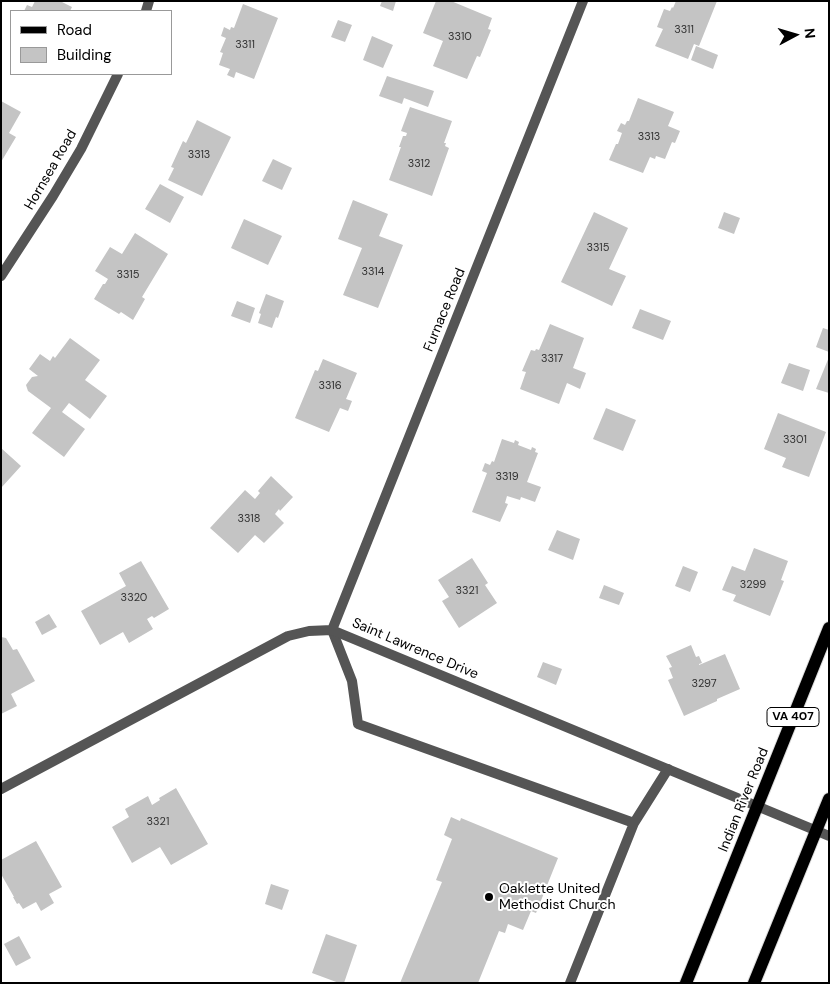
<!DOCTYPE html>
<html>
<head>
<meta charset="utf-8">
<style>
	body { margin:0 }
	#map { position:relative; width:830px; height:984px; overflow:hidden; background:#fff; font-family:"DM Sans",sans-serif }
	canvas { display:block }
	.frame { position:absolute; inset:0; border:2px solid #000; pointer-events:none }
	.legend { position:absolute; left:10px; top:10px; width:162px; height:65px; box-sizing:border-box; background:#fff; border:1px solid #999; margin:0; padding:6px 9px; list-style:none; font-size:15px; color:#000 }
	.legend li { display:flex; align-items:center; gap:10px; height:25px }
	.legend b { width:25px; border:1px solid #999 }
	.north { position:absolute; left:770px; top:10px; width:50px; height:50px; -webkit-text-stroke:4px #fff; paint-order:stroke; rotate:84deg; font-size:14px; font-weight:700; line-height:20px; text-align:center; color:#000 }
	.north::after { content:''; display:block; margin:auto; width:18px; height:22px; background:#000; clip-path:polygon(50% 0,100% 100%,50% 72%,0 100%) }
</style>
</head>
<body>
<div id="map">
<canvas width="830" height="984"></canvas>
<div class="frame"></div>
<ul class="legend">
<li><b style="height:6px;background:#000"></b>Road</li>
<li><b style="height:14px;background:#c4c4c4"></b>Building</li>
</ul>
<div class="north">N</div>
</div>
<script>
const ctx = document.querySelector('canvas').getContext('2d');
ctx.lineJoin = 'round';
function paint(path, color) { ctx.fillStyle = color; ctx.fill(path, 'evenodd'); }
const shape = rows => new Path2D(rows.map(r => 'M' + r).join(''));
function stroke(path, color, width, dash) { ctx.strokeStyle = color; ctx.lineWidth = width; ctx.lineCap = dash ? 'butt' : 'round'; ctx.setLineDash(dash || []); ctx.stroke(path); }
function write(font, color, halo, rows, align = 'center') {
  ctx.font = font + ' "DM Sans",sans-serif'; ctx.lineWidth = 4; ctx.setLineDash([]); ctx.textBaseline = 'middle'; ctx.strokeStyle = halo; ctx.fillStyle = color; for (const [text, x, y, turn = 0] of rows) {
    ctx.save(); ctx.translate(x, y); ctx.rotate((+turn || 0) * Math.PI / 180); ctx.textAlign = isNaN(turn) ? turn : align; if (halo) ctx.strokeText(text, 0, 0); ctx.fillText(text, 0, 0); ctx.restore();
  }
}
paint(shape([
	[35,1,60,1,72,7,70,11,24,11,27,5,32,7],
	[382,1,396,1,393,11,380,6],
	[436,1,451,1,492,18,488,29,491,30,480,57,477,56,467,79,433,66,443,41,423,33],
	[676,1,717,1,699,46,694,44,688,59,655,46,663,29,657,27,664,9,670,11,672,7,673,8],
	[243,4,278,18,254,79,236,72,234,78,227,75,230,69,219,65,223,53,220,52,226,38,221,36,224,27,230,30,231,27,234,28],
	[338,20,352,25,345,42,331,37],
	[372,36,393,45,383,68,363,60],
	[696,46,718,55,713,69,691,60],
	[387,76,434,91,428,107,404,98,402,104,379,96],
	[638,98,674,112,668,126,680,131,675,143,672,142,665,159,656,156,655,159,650,157,643,173,609,160,616,144,618,144,622,133,617,131,621,123,625,125,627,121,629,121],
	[1,101,21,112,9,133,16,137,1,162],
	[410,107,452,121,444,143,446,143,445,146,449,148,432,196,389,180,401,147,399,147,403,136,406,136,407,133,401,131],
	[197,120,231,137,202,196,168,180,174,168,171,167,183,141,186,143],
	[273,159,292,168,282,190,262,181],
	[160,184,184,197,170,223,145,209],
	[353,200,388,214,379,236,403,245,378,308,343,295,362,248,338,239],
	[594,212,628,228,609,269,626,276,612,306,561,282],
	[724,212,740,218,734,234,718,228],
	[244,219,282,236,268,265,231,248],
	[135,233,168,254,142,297,145,299,133,320,121,312,119,314,94,299,103,284,105,284,108,279,95,271,110,247,122,254],
	[266,294,284,301,278,318,276,317,272,328,258,323,261,314,259,313],
	[237,301,255,308,250,323,231,316],
	[640,309,671,321,663,340,632,328],
	[550,324,584,338,573,368,586,373,580,389,567,383,559,404,520,389,526,372,522,371,531,350,535,351,536,349,539,350],
	[823,328,829,330,829,352,816,347],
	[70,338,100,360,85,380,107,396,90,419,69,403,62,412,85,429,64,457,32,433,51,408,28,391,26,385,32,377,38,376,29,369,40,354,50,361,53,356,55,358],
	[829,357,829,393,816,389],
	[323,359,357,373,346,399,352,401,348,411,340,408,329,432,295,418,315,370,318,371],
	[789,363,810,370,803,391,781,383],
	[606,408,636,420,623,451,593,439],
	[778,413,826,432,809,477,782,467,786,458,764,449],
	[502,439,514,443,515,440,519,442,518,445,531,450,532,447,536,449,535,452,538,453,527,482,541,487,535,502,521,497,520,500,507,496,505,503,508,504,500,522,472,512,487,473,482,471,485,463,490,465,492,461,494,462],
	[1,448,21,466,1,488],
	[271,476,293,497,280,511,279,509,275,514,284,523,264,543,255,535,238,553,210,528,245,490,255,499,260,493,258,491],
	[557,530,580,539,573,560,548,550],
	[754,548,788,561,781,580,784,581,770,616,733,601,736,595,722,590,732,566,745,571],
	[472,558,488,583,485,585,497,603,459,628,442,601,449,597,438,580],
	[141,561,169,609,154,618,152,616,147,619,153,629,129,643,123,632,100,645,81,611,126,586,119,573],
	[683,566,698,572,690,592,675,586],
	[604,585,624,593,619,605,599,598],
	[49,614,57,627,42,635,35,622],
	[1,637,6,638,13,650,17,649,35,681,11,694,17,706,1,714],
	[691,645,696,657,699,656,702,663,699,664,699,665,725,654,740,689,717,699,717,701,684,716,668,680,673,678,669,668,672,667,666,656],
	[543,662,562,669,556,685,537,677],
	[176,788,208,844,171,865,160,847,132,863,112,827,129,817,125,809,148,796,152,805,160,800,159,798],
	[451,817,460,821,461,818,558,858,536,913,531,911,523,930,508,924,505,933,499,931,478,983,400,983,442,882,436,880,452,839,444,835],
	[36,841,62,887,49,894,54,903,41,911,36,902,23,909,19,903,17,904,13,897,14,897,1,874,1,860],
	[271,884,289,890,282,910,265,904],
	[326,934,357,945,344,983,339,983,312,973],
	[19,936,31,958,16,966,4,944]
]), '#c4c4c4');
const primary = shape([
	[686,983,829,628],
	[754,983,829,799]
]);
stroke(primary, '#dbdbdb', 14);
stroke(shape([
	[332,630,352,681,358,724,634,823,668,769],
	[570,983,634,823]
]), '#555', 10);
stroke(shape([
	[146,11,149,1],
	[1,276,53,196,81,149,118,74],
	[332,630,583,1],
	[1,789,288,636,309,631,332,630,829,836]
]), '#555', 10);
stroke(primary, '#000', 12);
for (const [x, y, r, color] of [
	[489,897,5,"#000"]
]) { const dot = new Path2D(); dot.arc(x, y, r, 0, 2 * Math.PI); ctx.fillStyle = color; ctx.fill(dot); stroke(dot, '#fff', 2); }
write('11px', '#313131', null, [
	["3311",684,30],
	["3310",460,37],
	["3311",245,45],
	["3313",649,137],
	["3313",199,155],
	["3312",419,164],
	["3315",598,248],
	["3314",373,272],
	["3315",128,275],
	["3317",552,359],
	["3316",330,386],
	["3301",795,440],
	["3319",507,477],
	["3318",249,519],
	["3299",753,585],
	["3321",467,591],
	["3320",134,598],
	["3297",704,684],
	["3321",158,822]
]);
for (const [x, y, w] of [
	[793,717,52]
]) { const box = new Path2D(); box.roundRect(x - w / 2, y - 9.5, w, 19, 4); ctx.fillStyle = '#fff'; ctx.fill(box); stroke(box, '#000', 1); }
write('bold 12px', '#000', null, [
	["VA 407",793,717]
]);
write('14px', '#000', '#fff', [
	["Hornsea Road",51,170,-60],
	["Furnace Road",445,310,-68],
	["Saint Lawrence Drive",415,649,23],
	["Indian River Road",744,800,-68]
]);
write('14px', '#000', '#fff', [
	["Oaklette United",499,889],
	["Methodist Church",499,905]
], 'left');
</script>
</body>
</html>
